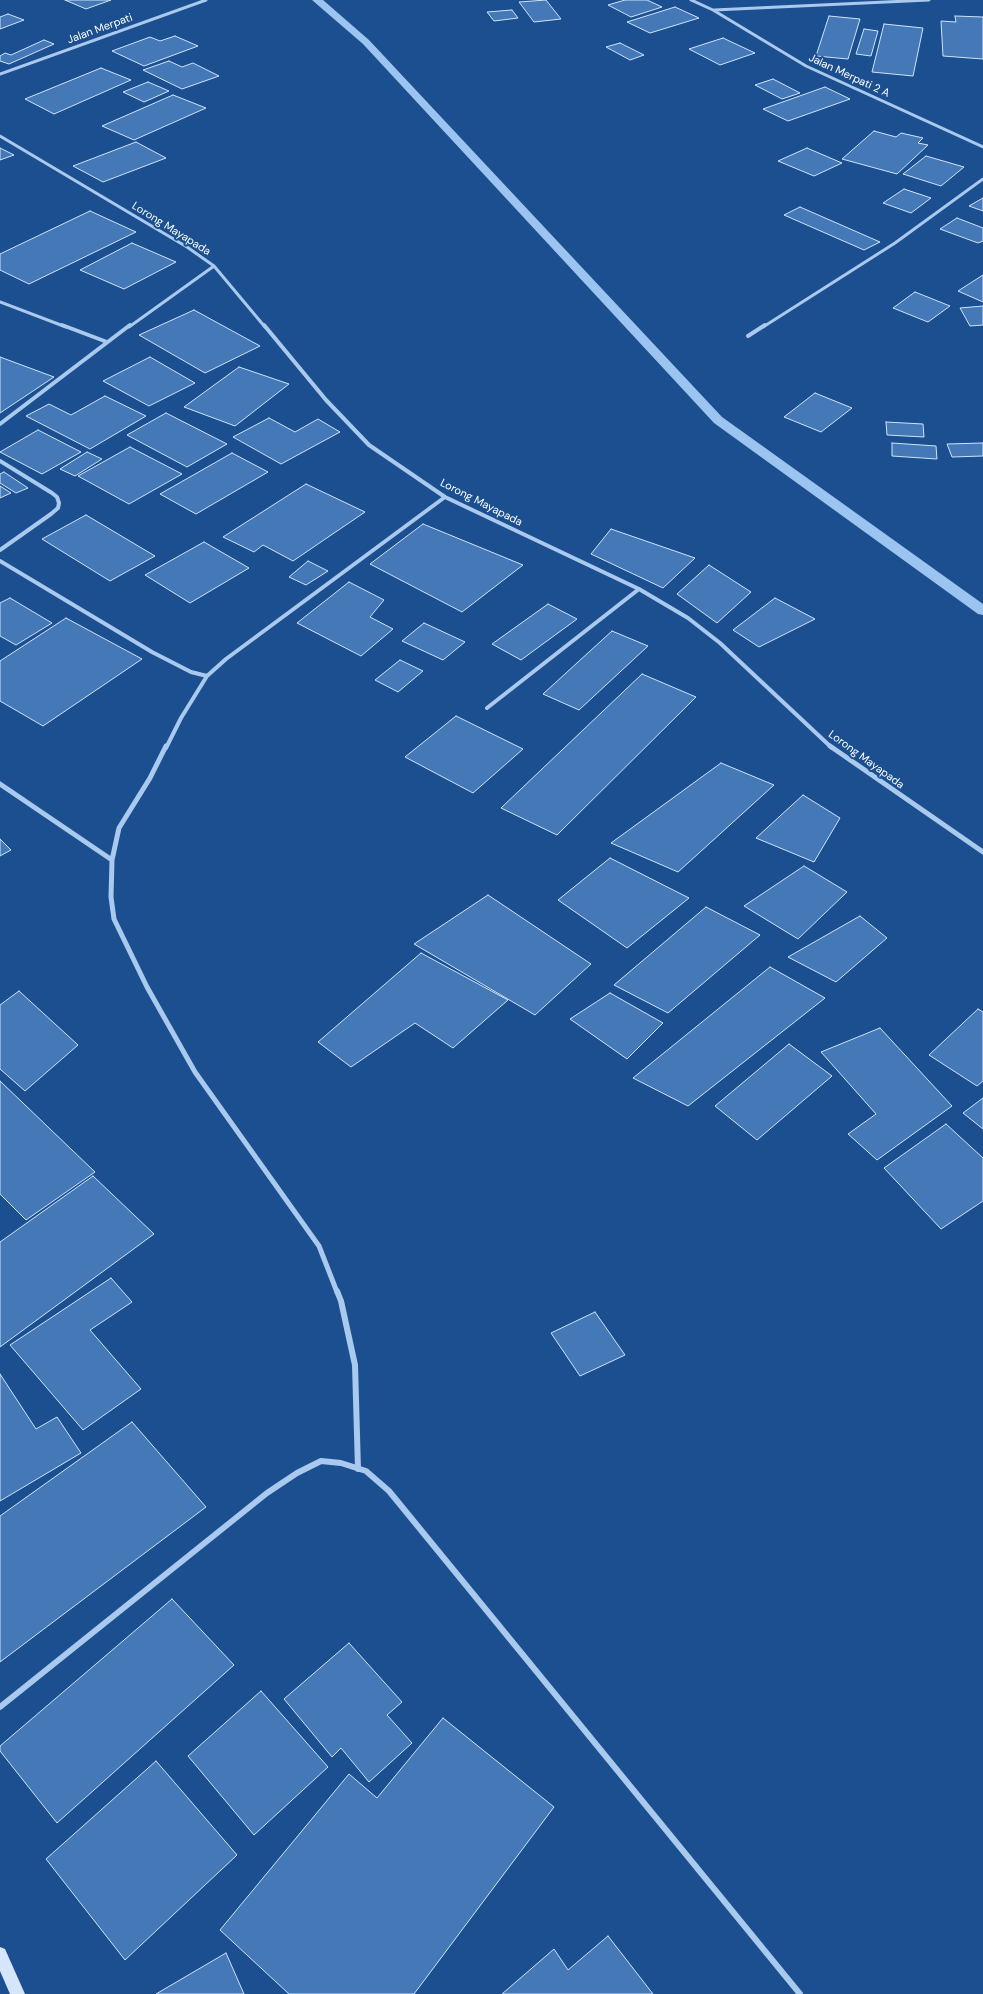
<!DOCTYPE html>
<html>
<head>
<meta charset="utf-8">
<style>
	body { margin:0 }
	canvas { display:block; background:#1b4f8f }
</style>
</head>
<body>
<canvas width="983" height="1994"></canvas>
<script>
const ctx = document.querySelector('canvas').getContext('2d');
ctx.lineJoin = 'round';
const shape = rows => new Path2D(rows.map(r => 'M' + r).join(''));
function paint(path, color) { ctx.fillStyle = color; ctx.fill(path, 'evenodd'); }
function stroke(path, color, width, dash) { ctx.strokeStyle = color; ctx.lineWidth = width; ctx.lineCap = dash ? 'butt' : 'round'; ctx.setLineDash(dash || []); ctx.stroke(path); }
function write(font, color, halo, rows, align = 'center') {
  ctx.font = font + ' "DM Sans",sans-serif'; ctx.lineWidth = 4; ctx.setLineDash([]); ctx.textBaseline = 'middle'; ctx.strokeStyle = halo; ctx.fillStyle = color; for (const [text, x, y, turn = 0] of rows) {
    ctx.save(); ctx.translate(x, y); ctx.rotate((+turn || 0) * Math.PI / 180); ctx.textAlign = isNaN(turn) ? turn : align; if (halo) ctx.strokeText(text, 0, 0); ctx.fillText(text, 0, 0); ctx.restore();
  }
}
paint(shape([
	[312,0,323,0,369,40,722,417,983,604,983,615,978,614,714,423,363,44,312,0]
]), '#9cc4f0');
const building = shape([
	[65,0,111,0,86,9,65,0],
	[546,0,561,19,534,22,519,2,546,0],
	[625,0,647,0,662,7,631,17,608,5,625,0],
	[675,7,699,18,650,33,627,22,675,7],
	[512,10,518,18,494,21,487,12,512,10],
	[8,14,24,20,0,29,0,17,8,14],
	[829,16,860,19,848,59,816,56,829,16],
	[955,16,983,17,983,59,943,56,941,21,956,22,955,16],
	[884,24,923,28,913,76,872,72,884,24],
	[864,29,878,31,871,56,856,54,864,29],
	[175,36,198,46,144,66,112,51,150,37,160,41,175,36],
	[723,38,755,53,720,65,689,49,723,38],
	[44,40,54,44,9,64,0,61,0,56,5,53,11,55,44,40],
	[620,43,644,55,630,60,606,47,620,43],
	[169,61,182,67,193,63,219,76,182,89,143,70,169,61],
	[101,68,131,80,54,114,25,99,101,68],
	[773,79,800,93,782,99,755,85,773,79],
	[148,82,169,91,144,102,123,92,148,82],
	[825,87,850,99,788,121,763,109,825,87],
	[173,95,206,108,134,140,102,126,173,95],
	[874,131,896,137,901,133,923,138,918,143,928,145,897,174,842,159,874,131],
	[136,142,166,158,103,182,73,166,136,142],
	[0,148,14,155,0,160,0,148],
	[807,148,842,163,814,176,778,161,807,148],
	[926,156,964,167,941,186,903,174,926,156],
	[904,189,931,198,911,213,883,203,904,189],
	[983,198,983,211,969,206,983,198],
	[800,207,880,242,864,250,784,215,800,207],
	[90,211,136,232,29,284,0,270,0,254,90,211],
	[957,218,983,228,983,241,978,243,940,229,957,218],
	[132,243,176,262,124,289,80,270,132,243],
	[983,275,983,302,958,291,983,275],
	[915,292,950,306,928,322,893,308,915,292],
	[983,306,983,325,970,326,960,308,983,306],
	[194,310,260,346,205,373,139,335,194,310],
	[0,357,54,377,0,413,0,357],
	[150,357,195,383,149,406,103,381,150,357],
	[239,367,289,384,235,426,184,407,239,367],
	[815,393,852,408,821,432,784,417,815,393],
	[105,396,146,416,90,449,26,416,49,404,71,415,105,396],
	[166,413,227,444,187,467,127,435,166,413],
	[269,418,295,432,318,419,340,432,281,464,233,437,269,418],
	[886,422,923,424,924,437,887,435,886,422],
	[38,430,81,452,42,474,0,452,38,430],
	[892,443,936,446,937,459,892,456,892,443],
	[983,443,983,456,952,457,947,444,983,443],
	[130,447,182,474,129,504,78,476,130,447],
	[87,452,102,459,75,476,60,469,87,452],
	[232,453,268,472,196,514,160,494,232,453],
	[4,472,28,488,16,493,0,483,0,474,4,472],
	[306,484,365,512,293,561,263,545,254,552,223,537,306,484],
	[0,486,11,493,0,498,0,486],
	[86,515,155,556,110,581,42,539,86,515],
	[423,524,523,565,462,612,370,564,423,524],
	[611,529,695,558,663,588,591,554,611,529],
	[204,542,249,568,190,603,145,575,204,542],
	[308,561,328,571,306,585,289,577,308,561],
	[709,565,751,592,717,623,677,594,709,565],
	[349,582,384,600,370,617,393,629,361,656,297,623,349,582],
	[10,598,52,623,16,645,0,636,0,603,10,598],
	[775,598,815,619,759,647,733,630,775,598],
	[548,604,577,619,521,660,492,644,548,604],
	[66,618,142,659,43,726,0,701,0,661,66,618],
	[424,623,465,642,443,660,402,641,424,623],
	[612,631,648,646,579,710,543,694,612,631],
	[400,660,423,671,398,692,375,680,400,660],
	[642,674,696,697,557,835,501,808,642,674],
	[456,716,523,749,473,793,405,757,456,716],
	[721,763,774,785,678,872,611,843,721,763],
	[803,795,840,818,814,862,756,838,803,795],
	[0,839,11,850,0,856,0,839],
	[610,858,689,898,627,948,558,900,610,858],
	[804,866,847,892,798,939,744,906,804,866],
	[488,895,591,964,535,1015,414,944,488,895],
	[706,907,760,935,668,1013,614,985,706,907],
	[860,916,887,938,836,982,788,957,860,916],
	[421,953,508,1000,453,1048,415,1023,351,1067,318,1042,421,953],
	[770,967,825,998,688,1106,633,1078,770,967],
	[19,991,78,1045,25,1091,0,1069,0,1005,19,991],
	[610,993,663,1023,627,1059,570,1019,610,993],
	[978,1009,983,1012,983,1081,977,1086,929,1055,978,1009],
	[880,1028,952,1106,877,1160,848,1134,876,1114,821,1052,880,1028],
	[789,1044,832,1076,757,1140,715,1106,789,1044],
	[0,1081,95,1172,26,1220,0,1194,0,1081],
	[983,1098,983,1129,963,1113,983,1098],
	[946,1124,983,1158,983,1201,941,1229,884,1168,946,1124],
	[93,1176,154,1234,0,1347,0,1242,93,1176],
	[111,1278,132,1302,90,1330,141,1389,83,1430,10,1345,111,1278],
	[595,1312,625,1355,580,1376,551,1333,595,1312],
	[0,1374,36,1429,57,1417,81,1453,0,1501,0,1374],
	[132,1422,206,1507,0,1662,0,1516,132,1422],
	[172,1599,234,1665,57,1823,0,1751,0,1746,172,1599],
	[349,1643,402,1702,387,1715,412,1743,369,1782,341,1748,332,1757,284,1699,349,1643],
	[261,1691,328,1767,254,1835,188,1756,261,1691],
	[443,1718,554,1807,414,1994,289,1994,220,1930,349,1774,377,1798,443,1718],
	[156,1761,237,1855,125,1960,46,1859,156,1761],
	[608,1936,653,1994,502,1994,554,1949,568,1970,608,1936],
	[226,1953,244,1994,156,1994,226,1953]
]);
paint(building, '#4478b7');
stroke(building, '#cfe3fa', 1);
stroke(shape([
	[691,0,713,10,806,66,983,147],
	[714,10,929,0],
	[0,74,206,0],
	[0,136,187,247,214,266,265,327],
	[0,302,66,327],
	[129,327,214,266],
	[763,327,895,243,983,179]
]), '#a9c9ee', 3);
stroke(shape([
	[62,325,107,342],
	[264,325,326,400,369,445,445,497,639,589,688,618,720,643,832,748],
	[748,336,765,325],
	[0,424,130,325],
	[0,461,52,493,57,497,59,503,58,508,51,514,0,550],
	[0,561,152,652,191,672,207,676,226,659,445,497],
	[487,708,639,589],
	[166,748,181,718,207,676]
]), '#a9c9ee', 4);
stroke(shape([
	[166,746,150,778,119,828,112,860,111,897,114,919,147,987,195,1072,319,1246,337,1292],
	[830,746,983,852],
	[0,784,112,860]
]), '#a9c9ee', 5);
stroke(shape([
	[337,1291,341,1301,355,1365,358,1469],
	[0,1707,267,1493,297,1473,321,1461,341,1463,366,1471,389,1491,800,1994]
]), '#a9c9ee', 6);
paint(shape([
	[0,1947,5,1949,25,1994,10,1994,0,1971,0,1947]
]), '#d6e6fa');
write('11px', '#fff', '#1b4f8f', [
	["Jalan Merpati",100,29,-20],
	["Jalan Merpati 2 A",849,76,25],
	["Lorong Mayapada",171,229,32],
	["Lorong Mayapada",481,503,27],
	["Lorong Mayapada",866,760,36]
]);
</script>
</body>
</html>
